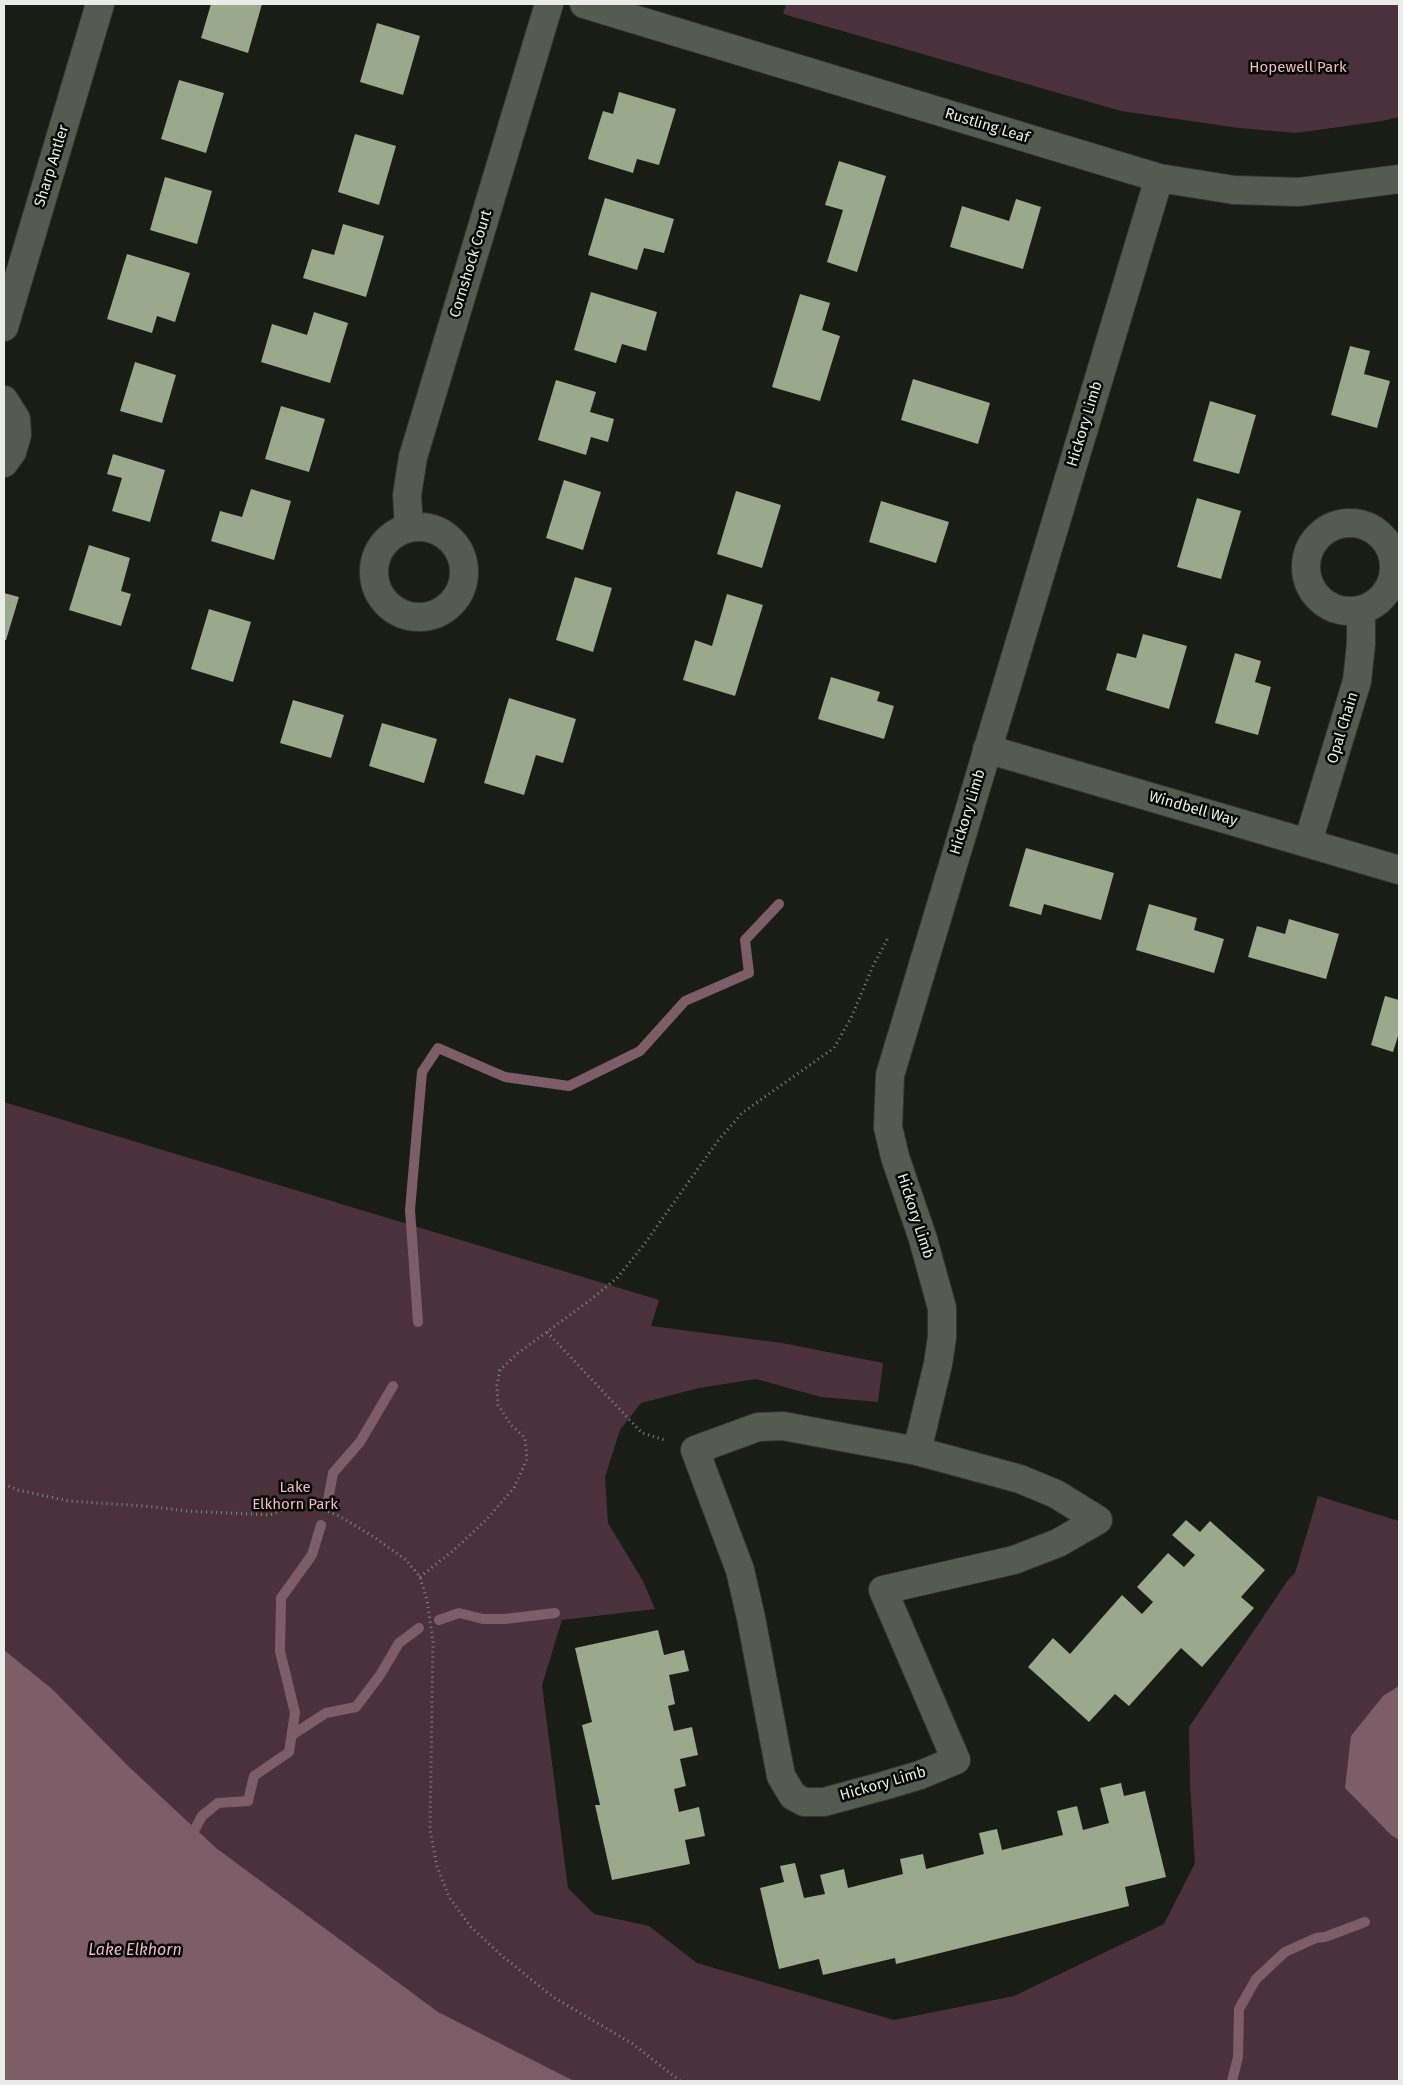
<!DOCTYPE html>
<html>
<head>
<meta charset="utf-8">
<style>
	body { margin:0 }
	#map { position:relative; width:1403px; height:2085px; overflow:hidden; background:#191d15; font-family:"Fira Sans",sans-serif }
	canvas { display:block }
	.frame { position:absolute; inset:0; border:5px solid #eaece7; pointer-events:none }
</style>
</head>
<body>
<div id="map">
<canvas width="1403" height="2085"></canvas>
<div class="frame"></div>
</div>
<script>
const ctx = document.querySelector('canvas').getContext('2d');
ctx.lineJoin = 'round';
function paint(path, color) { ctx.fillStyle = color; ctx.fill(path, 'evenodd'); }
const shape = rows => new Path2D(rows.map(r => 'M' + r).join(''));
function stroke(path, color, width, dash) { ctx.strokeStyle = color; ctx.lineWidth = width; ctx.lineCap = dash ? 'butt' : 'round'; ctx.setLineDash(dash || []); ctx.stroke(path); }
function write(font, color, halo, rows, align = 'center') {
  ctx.font = font + ' "Fira Sans",sans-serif'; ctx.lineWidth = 5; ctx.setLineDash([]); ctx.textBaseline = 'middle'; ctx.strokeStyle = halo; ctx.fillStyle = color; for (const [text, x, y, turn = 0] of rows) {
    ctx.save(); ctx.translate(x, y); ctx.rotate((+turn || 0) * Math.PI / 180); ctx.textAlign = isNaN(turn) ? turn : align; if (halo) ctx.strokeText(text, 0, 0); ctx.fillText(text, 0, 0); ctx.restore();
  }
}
paint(shape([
	[786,4,1399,4,1399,117,1382,121,1296,133,1239,128,1121,111,783,14],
	[4,1102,659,1300,651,1326,782,1343,883,1363,878,1402,821,1397,756,1379,699,1388,641,1403,620,1430,605,1477,608,1523,643,1581,655,1609,562,1620,542,1685,568,1888,594,1914,649,1926,697,1963,894,2020,1014,1996,1164,1924,1195,1863,1190,1783,1189,1727,1288,1580,1295,1573,1318,1496,1399,1521,1399,2081,4,2081]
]), '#4b313b');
paint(shape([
	[4,1650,52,1689,129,1767,216,1848,438,2012,574,2081,4,2081],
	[1399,1686,1399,1840,1391,1835,1345,1788,1351,1736,1383,1696]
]), '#7c5d68');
stroke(shape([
	[418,1322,410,1210,422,1072,438,1048,505,1077,569,1086,640,1051,685,1001,749,973,745,940,779,904],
	[328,1500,333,1473,360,1442,393,1386],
	[439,1620,459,1613,483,1619,505,1619,555,1613],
	[292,1735,326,1713,356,1707,380,1675,399,1643,419,1628],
	[189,1840,202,1816,218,1803,248,1801,254,1776,289,1752,295,1713,280,1651,281,1598,312,1555,321,1525],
	[1232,2081,1238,2057,1239,2009,1256,1979,1285,1952,1316,1938,1325,1937,1365,1922]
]), '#7c5d68', 10);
paint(shape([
	[211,4,262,4,248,53,201,38],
	[377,23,420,36,403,95,360,82],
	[179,80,224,93,206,153,161,139],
	[619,92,676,109,659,165,637,159,633,173,588,159,603,111,613,114],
	[355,134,396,146,379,205,338,192],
	[839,161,886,176,857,272,827,262,843,210,825,205],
	[165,177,212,191,197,244,150,230],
	[605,198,674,219,664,253,644,248,637,270,588,255],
	[1016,199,1041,207,1023,269,950,247,962,206,1009,221],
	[343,224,384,236,366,297,303,278,312,249,334,255],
	[127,254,190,273,175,322,157,316,152,333,107,319],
	[591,292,657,312,646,351,622,344,616,363,574,350],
	[800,294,830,303,822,330,840,336,820,401,772,387],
	[314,312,348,323,330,383,261,362,272,324,307,335],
	[1350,346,1370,351,1364,374,1390,381,1377,428,1331,415],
	[135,362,176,375,162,423,120,411],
	[913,379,990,403,978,444,901,420],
	[556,380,596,392,590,412,614,419,608,442,591,437,586,455,538,440],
	[1210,401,1256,415,1239,474,1193,461],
	[281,406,325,419,309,472,265,459],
	[113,454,165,470,150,522,112,511,122,478,107,474],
	[564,480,601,492,583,550,546,538],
	[251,489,291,501,274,560,211,541,220,511,242,517],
	[736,491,781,505,762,568,717,554],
	[1197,498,1241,511,1221,579,1177,567],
	[881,501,949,522,936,563,869,542],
	[89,545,130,558,121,591,131,594,121,626,69,610],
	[575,577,612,588,593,652,556,640],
	[4,593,19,597,6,640,4,640],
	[727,594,763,605,735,696,683,680,695,640,712,646],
	[209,609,251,622,233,682,191,669],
	[1143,634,1187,646,1169,709,1106,690,1117,653,1136,658],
	[1235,653,1261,661,1255,682,1271,687,1258,735,1215,723],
	[831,677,880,692,877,701,894,706,884,739,818,719],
	[509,698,576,719,563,763,536,755,524,795,484,783],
	[293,700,344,715,331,758,280,743],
	[382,723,437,739,424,783,369,766],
	[1026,848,1114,873,1101,920,1044,904,1041,915,1009,906],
	[1149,904,1197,918,1194,930,1224,939,1214,973,1136,950],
	[1289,919,1339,934,1326,979,1248,957,1257,926,1285,934],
	[1385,996,1399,1000,1399,1036,1398,1036,1393,1052,1371,1045],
	[1186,1520,1200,1532,1210,1521,1265,1570,1241,1597,1254,1608,1202,1667,1181,1648,1129,1706,1115,1694,1089,1722,1028,1667,1053,1638,1070,1654,1122,1595,1142,1614,1153,1602,1137,1587,1168,1553,1184,1567,1195,1555,1172,1535],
	[658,1630,664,1655,684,1650,689,1671,669,1675,675,1704,668,1706,674,1731,692,1727,698,1755,680,1759,686,1786,674,1789,679,1812,699,1807,705,1836,685,1840,690,1864,612,1880,595,1805,600,1805,582,1725,592,1722,575,1648],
	[1121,1783,1124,1796,1145,1791,1166,1877,1125,1887,1129,1906,896,1964,895,1958,823,1975,819,1959,779,1969,760,1888,784,1882,780,1866,795,1863,804,1898,825,1894,820,1875,844,1869,848,1888,903,1874,900,1859,923,1854,926,1869,984,1854,979,1833,997,1829,1002,1850,1063,1835,1057,1811,1077,1806,1083,1830,1109,1823,1100,1788]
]), '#9aa88b');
const street = shape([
	[584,4,1159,178,1234,190,1299,192,1399,179],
	[4,327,100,4],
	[4,400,16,419,17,435,12,452,4,463],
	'1306 567a44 44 0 1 1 88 0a44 44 0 1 1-88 0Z',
	'374 572a45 45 0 1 1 90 0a45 45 0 1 1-90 0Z',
	[409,527,407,495,413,457,549,4],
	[987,749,1399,870],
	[1308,842,1357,681,1361,644,1361,610],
	[917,1451,1020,1479,1056,1494,1098,1520,1058,1543,1014,1560,883,1590,956,1760,920,1775,883,1786,824,1802,804,1802,793,1796,781,1776,751,1618,740,1570,695,1450,758,1427,783,1426,917,1451,938,1364,942,1337,942,1308,923,1239,895,1157,888,1127,890,1075,1159,178]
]);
stroke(street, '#333531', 30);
stroke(shape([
	[547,1332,642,1433,665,1440],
	[4,1484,18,1490,69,1501,144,1506,188,1511,270,1515,292,1506,315,1506,339,1516,374,1537,406,1560,420,1577,427,1600,433,1642,430,1830,437,1866,449,1897,471,1927,501,1955,553,1997,633,2044,680,2081],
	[420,1577,455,1549,485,1521,514,1488,527,1459,525,1438,511,1425,498,1405,497,1385,500,1370,518,1353,589,1301,617,1278,643,1246,717,1142,742,1113,834,1048,851,1018,873,966,889,936]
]), '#868982', 3, [1, 4]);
stroke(street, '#565b52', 28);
write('15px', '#f2b7cd', '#050704', [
	["Hopewell Park",1298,68],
	["Lake",295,1488],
	["Elkhorn Park",295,1505]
]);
write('15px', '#eaece7', '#050704', [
	["Rustling Leaf",987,126,17],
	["Sharp Antler",52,166,-73],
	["Cornshock Court",471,264,-73],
	["Hickory Limb",1085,424,-73],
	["Opal Chain",1343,728,-73],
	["Windbell Way",1193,809,16],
	["Hickory Limb",968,812,-73],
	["Hickory Limb",915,1216,72],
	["Hickory Limb",883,1784,-16]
]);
write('italic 16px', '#f2b7cd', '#050704', [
	["Lake Elkhorn",135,1951]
]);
</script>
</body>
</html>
